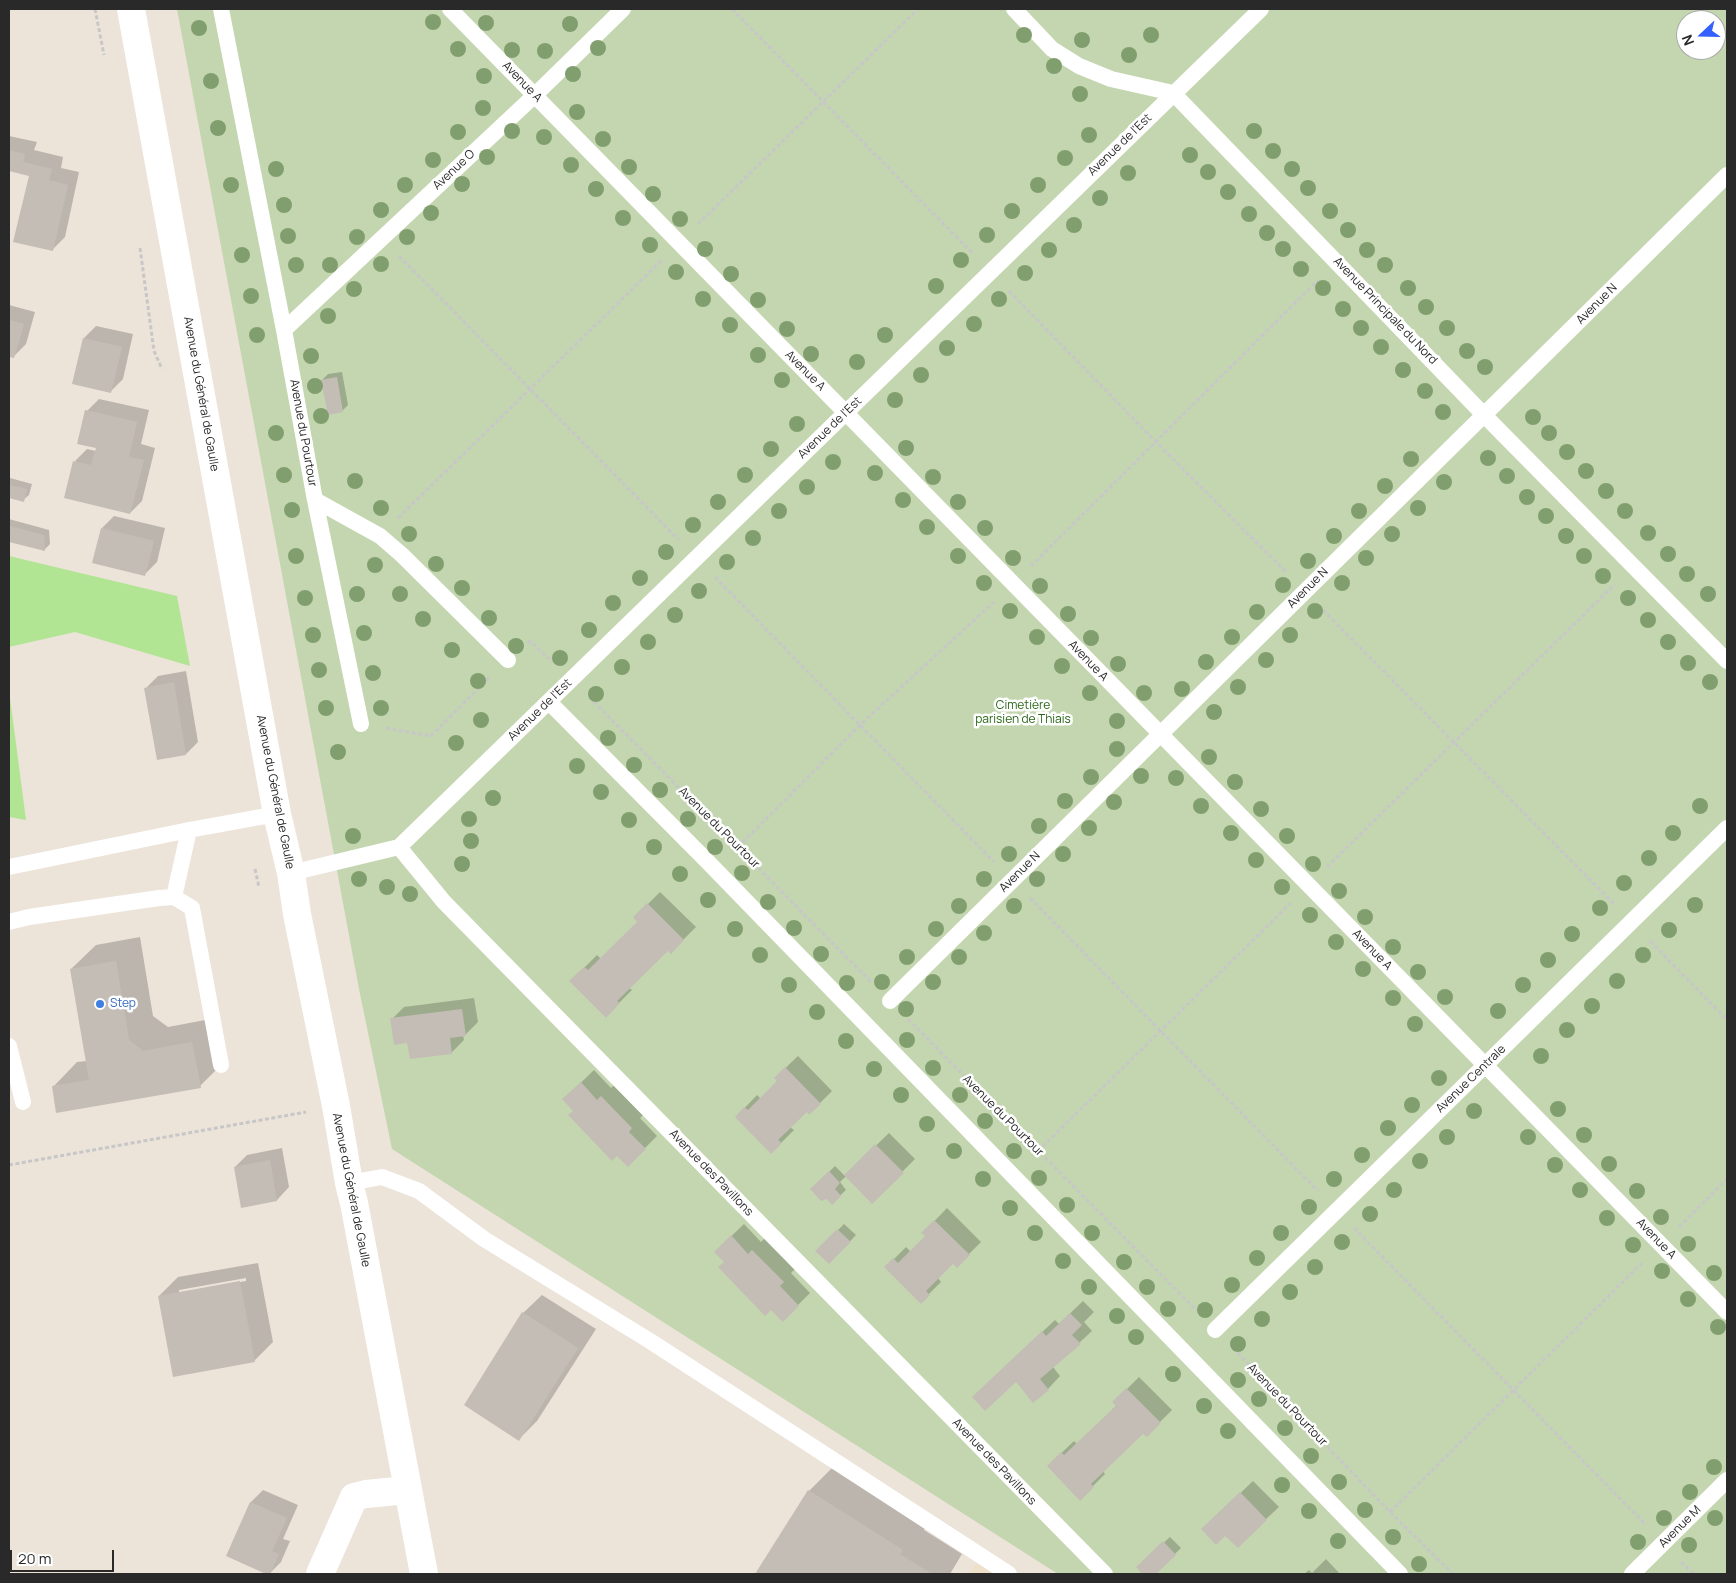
<!DOCTYPE html>
<html>
<head>
<meta charset="utf-8">
<style>
	body { margin:0 }
	#map { position:relative; width:1736px; height:1583px; overflow:hidden; background:#ece3d9; font-family:Manrope,sans-serif }
	canvas { display:block }
	.frame { position:absolute; inset:0; border:10px solid #292929; pointer-events:none }
	.north { position:absolute; left:1676px; top:10px; width:50px; height:50px; box-sizing:border-box; background:#fff; border:1px solid #a9a9a9; border-radius:50%; rotate:249deg; font-size:14px; font-weight:700; line-height:20px; text-align:center; color:#292929 }
	.north::after { content:''; display:block; margin:auto; width:18px; height:22px; background:#3360ff; clip-path:polygon(50% 0,100% 100%,50% 72%,0 100%) }
	.scale { position:absolute; left:10px; top:1550px; width:104px; height:22px; box-sizing:border-box; border:2px solid #292929; border-top:0; padding-left:6px; font-size:15px; line-height:18px; white-space:nowrap; color:#292929; -webkit-text-stroke:4px #fff; paint-order:stroke }
</style>
</head>
<body>
<div id="map">
<canvas width="1736" height="1583"></canvas>
<div class="frame"></div>
<div class="north">N</div>
<div class="scale">20 m</div>
</div>
<script>
const ctx = document.querySelector('canvas').getContext('2d');
ctx.lineJoin = 'round';
function paint(path, color) { ctx.fillStyle = color; ctx.fill(path, 'evenodd'); }
const shape = rows => new Path2D(rows.map(r => 'M' + r).join(''));
function stroke(path, color, width, dash) { ctx.strokeStyle = color; ctx.lineWidth = width; ctx.lineCap = dash ? 'butt' : 'round'; ctx.setLineDash(dash || []); ctx.stroke(path); }
function write(font, color, halo, rows, align = 'center') {
  ctx.font = font + ' Manrope,sans-serif'; ctx.lineWidth = 5; ctx.setLineDash([]); ctx.textBaseline = 'middle'; ctx.strokeStyle = halo; ctx.fillStyle = color; for (const [text, x, y, turn = 0] of rows) {
    ctx.save(); ctx.translate(x, y); ctx.rotate((+turn || 0) * Math.PI / 180); ctx.textAlign = isNaN(turn) ? turn : align; if (halo) ctx.strokeText(text, 0, 0); ctx.fillText(text, 0, 0); ctx.restore();
  }
}
paint(shape([
	[976,1563,993,1574,969,1574]
]), '#eee1c8');
paint(shape([
	[9,556,177,596,190,666,75,632,9,647],
	[9,690,26,820,9,817]
]), '#b2e593');
paint(shape([
	[177,9,1727,9,1727,1574,1058,1574,392,1149,359,989],
	[1686,20,1716,20,1716,50,1686,50]
]), '#c4d6b0');
paint(shape([
	[9,136,37,142,34,150,63,157,61,168,79,172,65,237,52,250,30,175,9,170],
	[9,305,35,312,26,344,13,357,9,356],
	[96,326,133,334,123,379,110,392,84,338],
	[342,372,348,405,342,411,322,380,328,374],
	[99,399,149,410,141,444,155,448,142,501,130,513,75,461,87,449,96,451,97,447,87,411],
	[10,478,32,484,29,495,23,500,9,497,9,480],
	[114,516,165,528,157,562,145,574,102,528],
	[9,519,49,530,50,544,44,550,9,541],
	[186,671,198,742,186,754,146,688,158,676],
	[660,892,696,927,671,952,668,949,629,988,632,990,606,1016,571,981,597,955,601,959,639,921,635,917],
	[140,937,153,1016,168,1027,216,1018,224,1062,200,1086,53,1087,77,1062,87,1061,71,969,96,945],
	[474,998,478,1022,465,1035,463,1035,464,1040,451,1053,408,1042,392,1019,404,1007],
	[798,1056,832,1091,820,1103,807,1110,790,1127,794,1130,771,1153,736,1117,757,1095,761,1099,778,1080,775,1078],
	[594,1070,611,1088,614,1085,643,1115,640,1118,657,1136,628,1165,564,1099],
	[889,1133,915,1159,872,1202,846,1176,840,1182,846,1190,832,1203,818,1183,835,1166,845,1176],
	[282,1148,289,1187,277,1200,242,1206,235,1167,247,1155],
	[947,1208,981,1242,957,1266,953,1262,938,1278,941,1282,921,1302,886,1267,906,1247,911,1252,927,1236,923,1233],
	[744,1224,761,1242,765,1238,795,1269,791,1273,810,1293,783,1320,715,1252],
	[844,1224,856,1235,829,1263,817,1251],
	[258,1263,273,1342,254,1361,159,1296,178,1277],
	[246,1278,246,1281,179,1293,179,1290],
	[542,1295,596,1329,537,1421,519,1439,523,1313],
	[1083,1301,1094,1312,1084,1322,1092,1331,1053,1367,1060,1376,1048,1389,1016,1380,986,1385,1055,1320,1059,1324],
	[1139,1377,1172,1410,1147,1435,1143,1432,1103,1471,1105,1474,1080,1499,1048,1466,1074,1441,1077,1444,1117,1405,1114,1402],
	[834,1466,926,1525,924,1530,962,1554,950,1574,756,1574,809,1491],
	[1253,1481,1279,1507,1266,1519,1238,1546,1225,1534,1203,1529],
	[263,1490,298,1505,283,1539,290,1541,281,1562,269,1574,228,1556,251,1502],
	[1170,1537,1181,1548,1154,1574,1144,1574,1137,1567],
	[1326,1559,1340,1574,1304,1574,1309,1570,1312,1573]
]), '#0003');
paint(shape([
	[9,150,25,154,23,162,52,169,49,180,68,185,53,251,13,242,29,176,9,171],
	[9,320,24,324,14,358,9,357],
	[83,338,122,347,111,393,72,384],
	[337,377,343,412,328,415,321,380],
	[85,410,137,422,129,457,144,460,130,514,64,498,73,461,91,465,96,448,77,444],
	[9,485,27,489,24,502,9,498],
	[9,526,44,535,45,551,9,542],
	[101,528,154,541,145,576,92,563],
	[174,682,186,755,157,760,144,688],
	[647,903,684,940,671,954,668,951,617,1001,620,1003,606,1018,569,981,584,967,588,970,637,922,633,917],
	[116,961,129,1040,143,1051,192,1042,201,1088,56,1113,52,1086,89,1080,70,969],
	[462,1009,466,1036,450,1038,452,1054,410,1059,407,1043,394,1045,390,1018],
	[785,1067,821,1104,809,1115,807,1112,778,1140,782,1143,771,1154,735,1117,744,1107,748,1110,777,1081,774,1078],
	[581,1082,597,1100,601,1096,632,1128,629,1132,646,1149,628,1167,617,1156,612,1161,568,1115,573,1111,562,1099],
	[875,1144,904,1173,872,1204,844,1175],
	[270,1160,277,1201,241,1208,234,1167],
	[829,1171,840,1183,835,1189,841,1196,832,1205,827,1199,821,1201,810,1189],
	[934,1220,970,1255,957,1268,953,1264,926,1291,930,1295,921,1304,884,1267,893,1258,898,1263,925,1236,921,1233],
	[837,1229,851,1242,829,1264,815,1251],
	[731,1235,748,1254,752,1250,784,1282,780,1286,799,1306,783,1322,771,1310,765,1316,718,1267,724,1262,714,1252],
	[240,1281,255,1362,173,1377,158,1296],
	[522,1312,578,1348,519,1441,464,1405],
	[1070,1313,1082,1325,1072,1335,1081,1344,1040,1379,1049,1390,1033,1403,1016,1382,985,1411,972,1397,1042,1331,1046,1336],
	[1126,1388,1161,1423,1147,1437,1143,1434,1091,1484,1094,1487,1080,1501,1047,1466,1061,1452,1064,1455,1116,1406,1112,1402],
	[808,1490,903,1550,900,1554,932,1574,755,1574],
	[1240,1492,1267,1520,1238,1548,1225,1536,1216,1545,1201,1529],
	[250,1502,287,1518,272,1551,279,1554,270,1574,266,1574,226,1556],
	[1163,1541,1176,1555,1156,1574,1142,1574,1136,1567]
]), '#c4bdb6');
stroke(shape([
	[95,9,104,55],
	[732,9,973,254],
	[698,224,918,9],
	[140,248,154,351,162,369],
	[399,256,679,540],
	[1009,291,1155,441,1287,573],
	[398,518,662,260],
	[1031,566,1318,280],
	[715,577,994,862],
	[1323,610,1614,904],
	[528,643,530,641,553,662],
	[589,697,872,983],
	[386,728,431,736,490,677],
	[738,847,860,725,994,602],
	[1327,867,1615,584],
	[255,869,259,887],
	[1030,898,1318,1191],
	[1650,941,1727,1020],
	[908,1019,1197,1311],
	[1038,1151,1291,903],
	[9,1165,306,1112],
	[1679,1227,1727,1179],
	[1354,1228,1646,1525],
	[1233,1348,1390,1512,1453,1574],
	[1390,1512,1642,1263],
	[1681,1562,1694,1574]
]), '#c7c7c7', 3, [4, 2.5]);
stroke(shape([
	[221,9,284,330,315,500,380,536,402,555,508,660],
	[450,9,1727,1312],
	[1014,9,1052,49,1079,66,1111,79,1173,93,1484,415,1727,661],
	[284,330,535,95,623,9],
	[315,500,361,724],
	[549,702,706,860,1400,1574],
	[399,847,1261,9],
	[9,867,189,830,277,814],
	[291,873,399,847,444,902,1105,1574],
	[174,897,189,830],
	[9,922,29,917,159,898,174,897,192,908,221,1065],
	[890,1001,1727,175],
	[9,1046,23,1102],
	[349,1183,382,1177,419,1191,484,1239,650,1341,1009,1574],
	[1215,1330,1727,828],
	[1632,1574,1727,1480]
]), '#fff', 16);
stroke(shape([
	[320,1574,354,1497,366,1494,407,1490]
]), '#fff', 28);
stroke(shape([
	[131,9,277,814,291,873,297,914,336,1106,349,1183,354,1203,424,1574]
]), '#fff', 28);
ctx.fillStyle = '#819f6e';
for (const [x, y] of [
	[433,22],
	[486,23],
	[570,24],
	[199,28],
	[1024,35],
	[1151,35],
	[1082,40],
	[598,48],
	[458,49],
	[512,50],
	[545,51],
	[1129,55],
	[1054,66],
	[573,74],
	[484,76],
	[211,81],
	[1080,94],
	[483,108],
	[577,112],
	[218,128],
	[512,131],
	[1254,131],
	[458,132],
	[1089,135],
	[544,137],
	[603,139],
	[1273,151],
	[1190,155],
	[487,157],
	[1065,158],
	[433,160],
	[571,165],
	[629,167],
	[276,169],
	[1292,169],
	[1208,172],
	[1128,173],
	[462,184],
	[231,185],
	[405,185],
	[1038,185],
	[1308,188],
	[596,189],
	[1228,192],
	[653,194],
	[1100,198],
	[284,205],
	[381,210],
	[1012,211],
	[1330,211],
	[431,213],
	[1249,214],
	[623,218],
	[680,219],
	[1074,225],
	[1348,230],
	[1267,233],
	[987,235],
	[288,236],
	[357,237],
	[407,237],
	[650,245],
	[705,249],
	[1283,249],
	[1049,250],
	[1367,250],
	[242,255],
	[961,260],
	[381,264],
	[296,265],
	[330,265],
	[1385,265],
	[1301,269],
	[676,272],
	[1025,273],
	[731,274],
	[936,286],
	[1323,288],
	[1408,288],
	[354,289],
	[251,296],
	[703,299],
	[999,299],
	[758,300],
	[1426,307],
	[1343,309],
	[328,316],
	[974,324],
	[730,325],
	[1361,328],
	[1447,328],
	[787,329],
	[257,335],
	[885,335],
	[1381,347],
	[947,348],
	[1467,351],
	[811,354],
	[758,355],
	[311,356],
	[857,362],
	[1485,367],
	[1403,370],
	[921,375],
	[782,380],
	[315,386],
	[1425,391],
	[895,400],
	[1443,412],
	[321,416],
	[1533,417],
	[797,424],
	[276,433],
	[1549,433],
	[906,448],
	[771,449],
	[1567,452],
	[1488,458],
	[1411,459],
	[833,462],
	[1586,471],
	[875,473],
	[284,475],
	[745,475],
	[1507,476],
	[933,477],
	[355,481],
	[1444,482],
	[1385,486],
	[807,487],
	[1606,491],
	[1527,497],
	[903,500],
	[718,502],
	[958,502],
	[381,508],
	[1418,508],
	[292,510],
	[779,511],
	[1359,511],
	[1625,511],
	[1546,516],
	[693,525],
	[927,527],
	[985,528],
	[1648,533],
	[409,534],
	[1392,534],
	[1334,536],
	[1566,536],
	[753,538],
	[666,552],
	[1668,554],
	[296,556],
	[958,556],
	[1584,556],
	[1013,558],
	[1366,558],
	[1308,561],
	[727,562],
	[436,564],
	[375,565],
	[1687,574],
	[1603,576],
	[640,578],
	[984,583],
	[1342,583],
	[1283,585],
	[1040,586],
	[462,588],
	[699,591],
	[357,594],
	[400,594],
	[1708,594],
	[305,598],
	[1628,598],
	[613,603],
	[1010,611],
	[1315,611],
	[1257,612],
	[1068,614],
	[675,615],
	[489,618],
	[423,619],
	[1648,620],
	[589,630],
	[364,633],
	[313,635],
	[1290,635],
	[1037,637],
	[1232,637],
	[1091,638],
	[648,642],
	[1668,642],
	[516,646],
	[452,650],
	[560,658],
	[1266,660],
	[1206,662],
	[1688,663],
	[1118,664],
	[1062,666],
	[622,667],
	[319,670],
	[373,673],
	[478,681],
	[1710,682],
	[1238,687],
	[1182,689],
	[1090,693],
	[1144,693],
	[596,694],
	[326,708],
	[381,708],
	[1214,712],
	[481,720],
	[1117,721],
	[608,738],
	[456,743],
	[1117,749],
	[338,752],
	[1209,757],
	[634,765],
	[577,766],
	[1141,776],
	[1091,777],
	[1176,778],
	[1235,782],
	[660,790],
	[601,792],
	[493,798],
	[1065,801],
	[1114,802],
	[1201,806],
	[1700,806],
	[1261,809],
	[469,819],
	[688,819],
	[629,820],
	[1039,826],
	[1089,828],
	[1231,833],
	[1673,833],
	[353,836],
	[1287,836],
	[471,841],
	[654,847],
	[715,847],
	[1009,854],
	[1063,854],
	[1649,858],
	[1256,860],
	[462,864],
	[1313,864],
	[742,873],
	[680,874],
	[359,879],
	[984,879],
	[1037,879],
	[1624,883],
	[387,887],
	[1282,887],
	[1339,891],
	[410,894],
	[708,900],
	[768,902],
	[1695,905],
	[959,906],
	[1014,906],
	[1600,908],
	[1310,915],
	[1365,917],
	[794,928],
	[735,929],
	[936,929],
	[1669,930],
	[984,933],
	[1572,934],
	[1336,942],
	[1393,947],
	[821,954],
	[760,955],
	[1643,955],
	[907,957],
	[959,957],
	[1548,960],
	[1363,969],
	[1418,972],
	[1617,981],
	[882,982],
	[933,982],
	[847,983],
	[789,985],
	[1523,985],
	[1445,997],
	[1393,998],
	[1592,1006],
	[906,1009],
	[1498,1011],
	[817,1012],
	[1415,1024],
	[1567,1030],
	[907,1040],
	[846,1041],
	[1541,1056],
	[933,1068],
	[874,1069],
	[1439,1078],
	[901,1095],
	[960,1095],
	[1412,1105],
	[1558,1109],
	[1474,1111],
	[985,1121],
	[927,1124],
	[1388,1128],
	[1584,1135],
	[1447,1137],
	[1528,1137],
	[954,1151],
	[1014,1151],
	[1362,1155],
	[1420,1161],
	[1609,1164],
	[1555,1165],
	[1039,1178],
	[983,1179],
	[1334,1179],
	[1394,1190],
	[1580,1190],
	[1637,1191],
	[1067,1205],
	[1309,1207],
	[1010,1208],
	[1370,1214],
	[1661,1217],
	[1607,1218],
	[1035,1233],
	[1092,1233],
	[1281,1233],
	[1342,1242],
	[1688,1244],
	[1633,1245],
	[1257,1258],
	[1063,1261],
	[1124,1262],
	[1315,1267],
	[1662,1271],
	[1714,1273],
	[1232,1285],
	[1089,1287],
	[1147,1287],
	[1290,1292],
	[1688,1299],
	[1168,1309],
	[1205,1310],
	[1117,1316],
	[1262,1319],
	[1718,1327],
	[1136,1337],
	[1238,1344],
	[1173,1374],
	[1238,1380],
	[1259,1399],
	[1204,1406],
	[1285,1428],
	[1228,1431],
	[1311,1456],
	[1714,1467],
	[1339,1482],
	[1282,1485],
	[1690,1492],
	[1365,1510],
	[1309,1511],
	[1664,1518],
	[1715,1518],
	[1393,1537],
	[1338,1541],
	[1638,1542],
	[1689,1545],
	[1419,1564]
]) { ctx.beginPath(); ctx.arc(x, y, 8, 0, 2 * Math.PI); ctx.fill(); }
for (const [x, y, r, color] of [
	[100,1004,5,"#3f7fe0"]
]) { const dot = new Path2D(); dot.arc(x, y, r, 0, 2 * Math.PI); ctx.fillStyle = color; ctx.fill(dot); stroke(dot, '#fff', 2); }
write('12px', '#292929', '#fff', [
	["Avenue A",522,82,46],
	["Avenue de l'Est",1120,145,-44],
	["Avenue O",454,170,-43],
	["Avenue N",1597,304,-45],
	["Avenue Principale du Nord",1385,311,46],
	["Avenue A",805,371,45],
	["Avenue du Général de Gaulle",201,394,80],
	["Avenue de l'Est",830,428,-44],
	["Avenue du Pourtour",303,433,80],
	["Avenue N",1308,588,-45],
	["Avenue A",1088,661,46],
	["Avenue de l'Est",540,710,-44],
	["Avenue du Général de Gaulle",275,792,79],
	["Avenue du Pourtour",719,828,45],
	["Avenue N",1020,872,-45],
	["Avenue A",1372,950,46],
	["Avenue Centrale",1471,1079,-44],
	["Avenue du Pourtour",1003,1116,45],
	["Avenue des Pavillons",711,1173,46],
	["Avenue du Général de Gaulle",351,1190,79],
	["Avenue A",1656,1239,46],
	["Avenue du Pourtour",1287,1405,46],
	["Avenue des Pavillons",994,1462,46],
	["Avenue M",1680,1527,-45]
]);
write('12px', '#2a6817', '#fff', [
	["Cimetière",1023,706],
	["parisien de Thiais",1023,720]
]);
write('12px', '#366cbe', '#fff', [
	["Step",110,1004]
], 'left');
</script>
</body>
</html>
